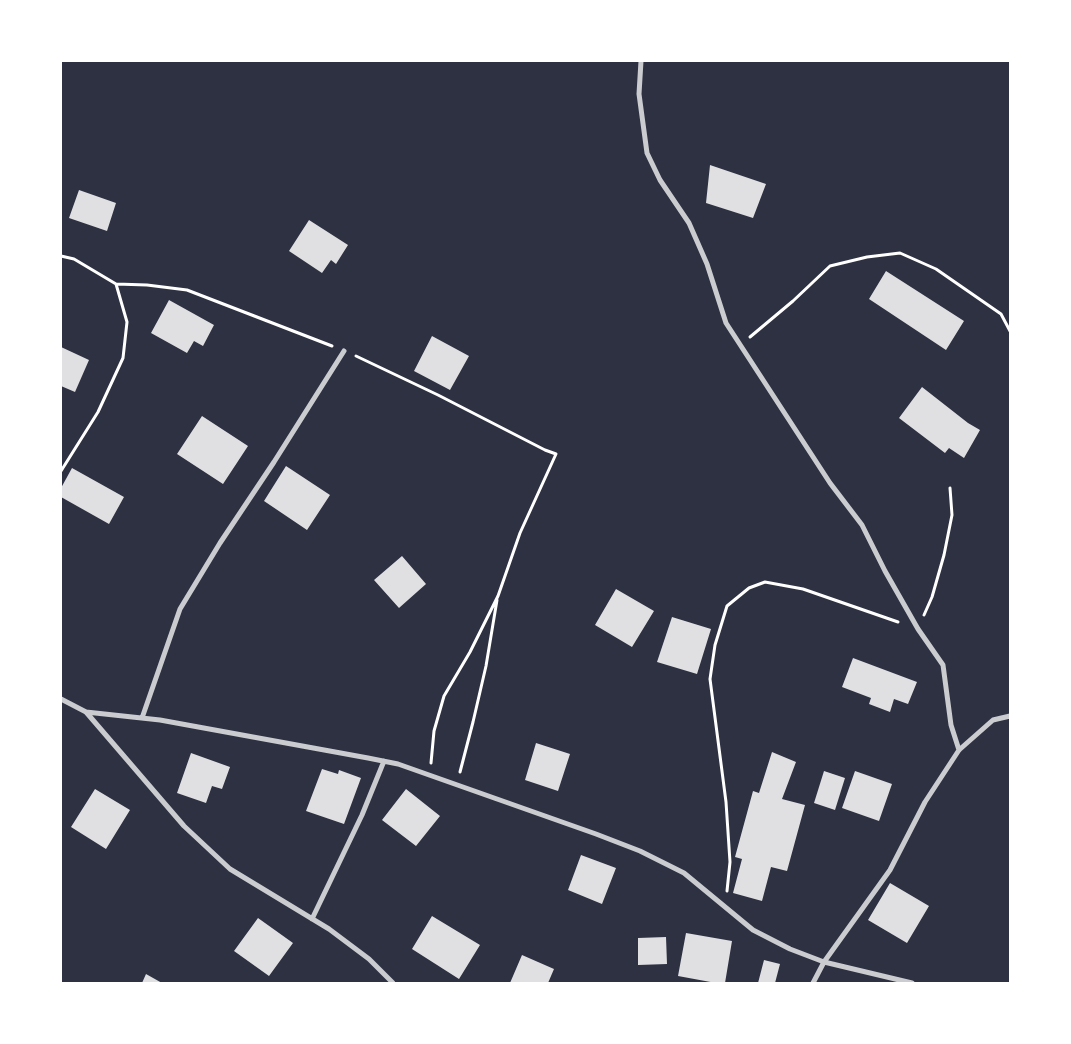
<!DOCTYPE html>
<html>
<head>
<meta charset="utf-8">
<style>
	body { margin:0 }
	#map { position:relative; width:1071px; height:1044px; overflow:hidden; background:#2d3142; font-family:Lora,serif }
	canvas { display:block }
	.frame { position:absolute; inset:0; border:62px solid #fff; pointer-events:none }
</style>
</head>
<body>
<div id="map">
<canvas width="1071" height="1044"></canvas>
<div class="frame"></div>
</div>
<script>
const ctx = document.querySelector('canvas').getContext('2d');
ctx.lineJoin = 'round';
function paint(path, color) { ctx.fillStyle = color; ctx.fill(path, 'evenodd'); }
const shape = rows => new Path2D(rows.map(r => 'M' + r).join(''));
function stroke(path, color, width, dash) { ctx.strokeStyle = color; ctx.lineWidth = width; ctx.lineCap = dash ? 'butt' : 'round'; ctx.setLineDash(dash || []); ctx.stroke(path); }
paint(shape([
	[710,165,766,184,753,218,706,203],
	[79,190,116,203,107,231,69,218],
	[309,220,348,245,336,264,331,260,322,273,289,251],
	[886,271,964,321,946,350,869,299],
	[169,300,214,325,203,346,194,341,187,353,151,333],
	[432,336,469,356,450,390,414,371],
	[61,347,89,360,75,392,61,386],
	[922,387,968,423,980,430,964,458,949,448,945,453,899,418],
	[202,416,248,446,223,484,177,454],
	[286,466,330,495,307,530,264,501],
	[72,468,124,497,109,524,61,497,61,488],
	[402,556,426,584,399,608,374,580],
	[616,589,654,611,632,647,595,625],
	[672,617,711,629,697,674,657,662],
	[853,658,917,682,908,704,894,699,890,712,869,704,871,698,842,687],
	[536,743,570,754,558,791,525,780],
	[772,752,796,762,782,799,805,805,787,871,771,867,762,901,733,893,742,859,735,857,753,791,759,793],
	[191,753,230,767,222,789,212,786,206,803,177,793],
	[322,769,338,774,339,770,361,778,344,824,306,811],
	[824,771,845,778,835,810,814,803],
	[855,771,892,784,879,821,842,808],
	[95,789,130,810,106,849,71,827],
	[406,789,440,816,416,846,382,820],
	[581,855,616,868,602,904,568,890],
	[890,883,929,906,907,943,868,920],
	[432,916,480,945,459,979,412,949],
	[258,918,293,943,269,976,234,951],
	[686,933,732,941,725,983,716,983,678,976],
	[666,937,667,964,638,965,638,938],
	[522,955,554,969,548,983,510,983],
	[764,960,780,964,775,983,758,983],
	[146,974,162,983,142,983]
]), '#e0e0e3');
stroke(shape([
	[61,256,74,259,116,284,127,322,123,358,98,412,61,471],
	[116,284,147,285,187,290,332,346],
	[750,337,793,301,830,266,867,257,900,253,936,269,1001,314,1010,331],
	[356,356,438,395,545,450,556,454,520,533,498,596,470,652,444,696,434,731,431,763],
	[924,615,932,597,944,555,952,515,950,488],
	[460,772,473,722,486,666,497,600],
	[727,891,730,862,726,802,710,679,715,645,727,606,749,588,765,582,803,589,898,622]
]), '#fff', 3);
stroke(shape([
	[641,61,639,94,647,153,660,180,689,223,707,264,726,323,830,483,862,525,885,571,918,629,943,665,951,725,959,750],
	[61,699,86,712,160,720,368,758,398,764,596,834,640,851,684,873,753,930,790,949,824,962,912,983],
	[86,712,184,826,230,869,329,929,369,959,393,983],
	[142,718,180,609,220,543,274,462,344,351],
	[312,919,362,815,384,761],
	[813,983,824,962,890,870,925,802,959,750,993,720,1010,716]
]), '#caccd0', 5);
</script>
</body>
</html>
